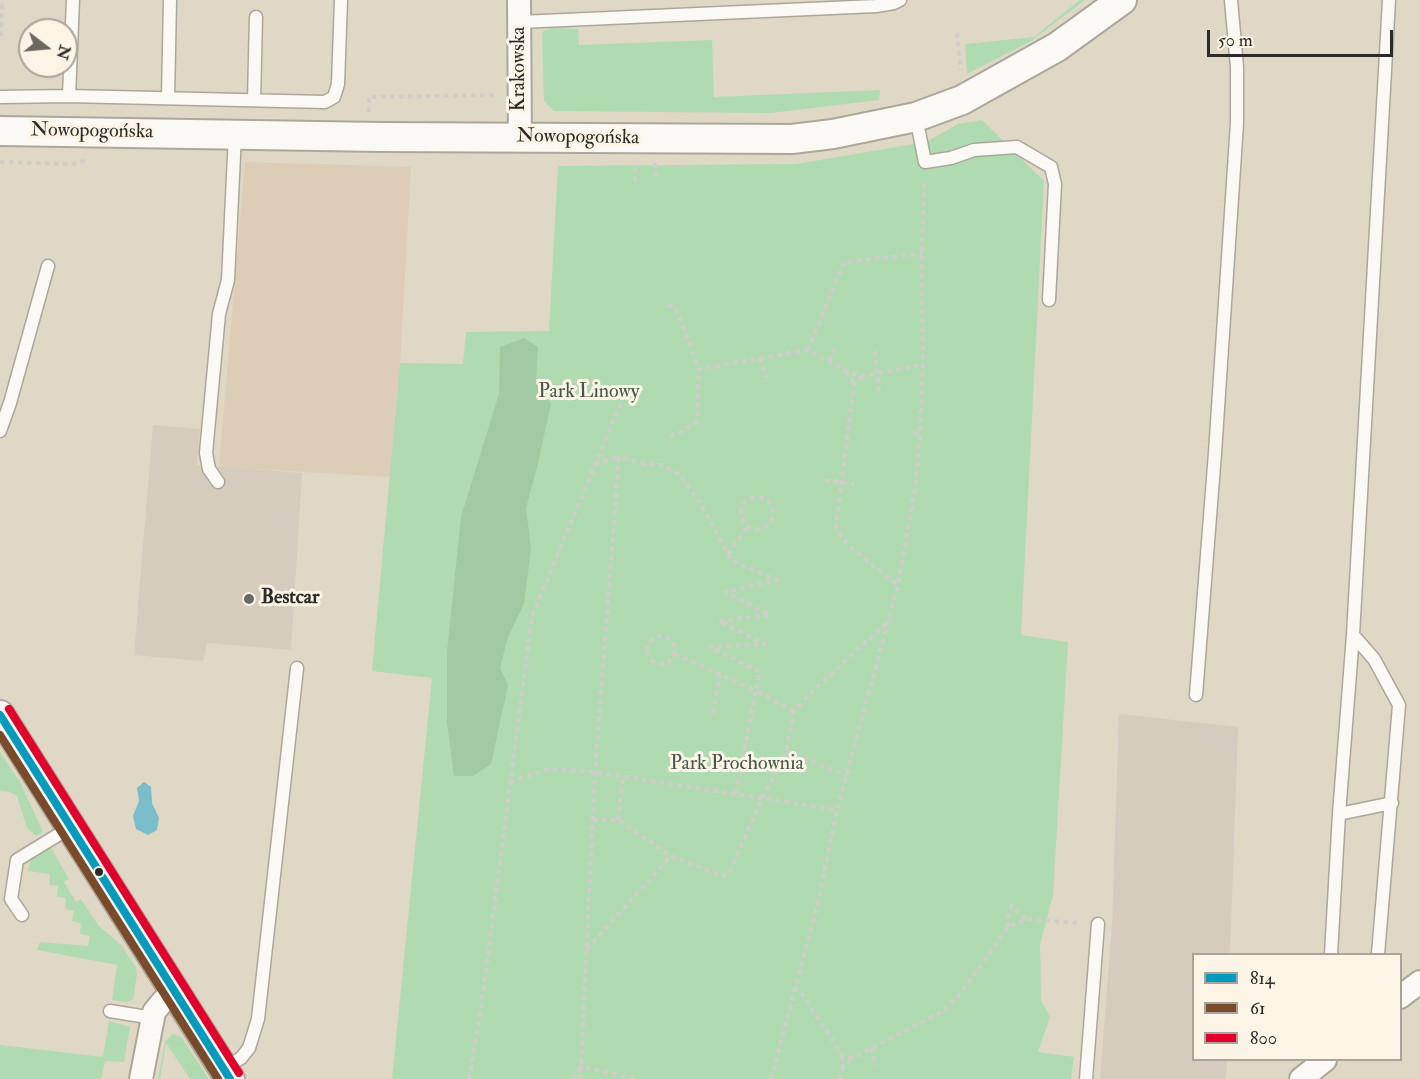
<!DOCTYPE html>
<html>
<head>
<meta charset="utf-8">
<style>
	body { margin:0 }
	#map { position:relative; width:1420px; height:1079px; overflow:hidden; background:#ded8c4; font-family:"IM FELL Double Pica",serif }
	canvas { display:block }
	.legend { position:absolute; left:1192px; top:953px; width:210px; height:108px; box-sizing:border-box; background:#fcf5e5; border:2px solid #a8a49b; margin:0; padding:8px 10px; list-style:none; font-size:18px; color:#2b2b2b }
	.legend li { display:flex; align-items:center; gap:12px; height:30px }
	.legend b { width:30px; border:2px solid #a8a49b }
	.north { position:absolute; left:18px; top:18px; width:60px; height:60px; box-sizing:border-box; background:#fcf5e5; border:2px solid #a8a49b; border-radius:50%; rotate:106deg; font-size:16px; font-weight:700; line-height:24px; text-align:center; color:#2b2b2b }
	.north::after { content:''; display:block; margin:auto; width:21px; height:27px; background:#6a6861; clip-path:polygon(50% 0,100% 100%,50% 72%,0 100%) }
	.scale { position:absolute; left:1207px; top:30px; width:186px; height:27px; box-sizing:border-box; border:3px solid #2b2b2b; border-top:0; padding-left:8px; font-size:18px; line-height:21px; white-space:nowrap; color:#2b2b2b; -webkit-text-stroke:4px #fcf5e5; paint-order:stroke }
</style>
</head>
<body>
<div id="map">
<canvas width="1420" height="1079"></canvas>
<ul class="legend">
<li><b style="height:8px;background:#049cbe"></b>814</li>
<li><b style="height:8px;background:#7a4b2a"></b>61</li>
<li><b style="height:8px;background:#e4002b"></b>800</li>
</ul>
<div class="north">N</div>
<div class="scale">50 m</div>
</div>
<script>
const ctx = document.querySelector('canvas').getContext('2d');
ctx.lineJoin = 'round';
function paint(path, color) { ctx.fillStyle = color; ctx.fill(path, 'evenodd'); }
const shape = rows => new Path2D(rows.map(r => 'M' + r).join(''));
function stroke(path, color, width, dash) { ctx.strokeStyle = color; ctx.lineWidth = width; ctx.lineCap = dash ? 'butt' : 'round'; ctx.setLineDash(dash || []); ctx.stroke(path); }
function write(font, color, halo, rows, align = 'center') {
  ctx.font = font + ' "IM FELL Double Pica",serif'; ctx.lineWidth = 6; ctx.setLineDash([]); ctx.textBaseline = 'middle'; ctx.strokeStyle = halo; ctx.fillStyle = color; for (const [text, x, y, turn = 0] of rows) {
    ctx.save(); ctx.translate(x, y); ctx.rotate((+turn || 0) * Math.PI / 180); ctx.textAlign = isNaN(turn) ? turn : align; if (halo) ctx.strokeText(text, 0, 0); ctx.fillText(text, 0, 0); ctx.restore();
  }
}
paint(shape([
	[245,162,411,167,400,363,390,477,219,467]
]), '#ddcdb7');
paint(shape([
	[153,425,200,429,197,465,302,473,291,650,207,643,203,661,134,655],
	[1119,714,1238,727,1230,954,1194,954,1194,1060,1227,1060,1226,1079,1100,1079,1112,925]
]), '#d5ccbe');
paint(shape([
	[1080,0,1085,0,1031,41,967,74,965,44,1034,37],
	[551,28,578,29,579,45,712,40,714,97,880,90,879,100,771,113,554,111,544,101,542,34,543,31],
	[982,120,1044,181,1021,635,1068,642,1053,895,1040,945,1041,1000,1050,1017,1038,1052,1074,1057,1071,1079,392,1079,432,678,372,671,400,363,463,364,466,332,549,331,558,166,796,164,926,142,958,124],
	[0,752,21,784,43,832,36,836,27,828,17,796,10,792,0,791],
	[50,846,69,879,64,882,76,902,81,899,98,925,121,945,136,967,137,974,133,1000,126,1002,112,1000,117,965,37,950,40,942,88,946,90,936,80,934,81,923,72,921,74,911,65,909,66,898,57,897,58,886,49,885,50,874,28,871,31,858],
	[109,1021,130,1027,124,1062,105,1061,101,1079,0,1079,0,1045,103,1057],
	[173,1034,181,1037,209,1079,190,1079,166,1043,160,1079,158,1079,165,1041]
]), '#b0dbb1');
paint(shape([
	[524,338,538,347,536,381,551,404,537,467,526,508,531,549,524,604,508,637,500,668,508,685,491,764,473,776,454,776,447,722,447,652,461,517,499,394,500,347]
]), '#a1c9a2');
paint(shape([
	[144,782,151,787,152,803,159,818,157,830,148,835,136,829,133,816,139,801,137,788]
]), '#79bcca');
const service = shape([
	[520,22,876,6,894,3,900,0],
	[69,96,73,0],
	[0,97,69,96,325,102,334,97,338,84,341,0],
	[168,98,170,0],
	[254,100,256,17],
	[916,117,925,162,951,158,974,150,1017,147,1051,167,1055,184,1049,300],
	[0,431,10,403,48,266],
	[218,482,209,469,206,453,219,314,228,280,235,135],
	[1353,635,1374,659,1399,705,1378,954],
	[1196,695,1215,453,1237,123,1237,67,1231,0],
	[1339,814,1392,803],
	[22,915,11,899,17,860,71,827],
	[1331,954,1339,814,1353,635,1389,0],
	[110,1011,153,1018],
	[224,1069,241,1058,249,1048,258,1019,297,668],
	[1086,1079,1098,924]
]);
const minor = shape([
	[519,0,520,138],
	[1400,997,1420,982],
	[141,1079,154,1012,163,1001,175,993],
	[1301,1079,1325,1060]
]);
const tertiary = shape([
	[0,131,381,137,792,139,833,134,916,117,962,100,1057,47,1122,0],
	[0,715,230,1079]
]);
stroke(service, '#aba89b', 15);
stroke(minor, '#aba89b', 26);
stroke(tertiary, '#aba89b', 32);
stroke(shape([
	[957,33,961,70],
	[1,36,2,0],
	[369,112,369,97,497,95],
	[0,162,73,164,86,160],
	[655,163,656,181],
	[635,181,635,164],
	[668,304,677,311,699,369,808,350,846,371,862,376,923,365],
	[808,350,844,262,922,254],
	[875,351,879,394],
	[760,358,766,378],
	[829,361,836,346],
	[846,372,854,384],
	[862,376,854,384,836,525,839,533,850,547,898,585],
	[913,433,920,434],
	[670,436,683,431,697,421,699,369],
	[595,464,619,457],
	[825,480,854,484],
	'741 513a16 16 0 1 1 32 0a16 16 0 1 1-32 0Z',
	[728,554,748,526],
	'647 650a14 14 0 1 1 28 0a14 14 0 1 1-28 0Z',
	[675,654,756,691,736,793],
	[713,713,720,675],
	[786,752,847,775],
	[510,782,549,769,595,772,837,810],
	[593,820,618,820,671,856],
	[618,820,623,777],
	[1008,927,1009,911,1012,906,1026,919],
	[587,949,671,856,722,876,729,873,763,797,786,752,794,711,821,683,890,620],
	[794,988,800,991,842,1055,853,1058,943,1011,961,993,1008,927,1026,919,1080,923],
	[872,1047,875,1066],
	[842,1055,843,1067,853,1058],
	[469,1079,481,1008,532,616,622,400],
	[573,1079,581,1066,595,772,619,457,645,464,661,465,678,473,699,501,732,561,777,580,725,592,770,615,719,621,765,644,710,647,760,672,756,691,794,711],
	[580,1079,581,1066,634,1079],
	[771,1079,817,907,837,810,898,585,915,489,920,434,923,365,922,254,924,180],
	[839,1079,843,1067]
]), '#d0cec9', 4, [4.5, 4.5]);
stroke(service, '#faf9f6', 12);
stroke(minor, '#faf9f6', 22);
stroke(tertiary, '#faf9f6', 28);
stroke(shape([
	[0,715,230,1079]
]), '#049cbe', 8);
stroke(shape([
	[0,735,218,1079]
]), '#7a4b2a', 8);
stroke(shape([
	[9,709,239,1073]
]), '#e4002b', 8);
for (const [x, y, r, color] of [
	[249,599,6,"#6a6861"],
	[99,872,5,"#2b2b2b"]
]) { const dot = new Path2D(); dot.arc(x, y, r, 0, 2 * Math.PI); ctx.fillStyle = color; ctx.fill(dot); stroke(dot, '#fcf5e5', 2); }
write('20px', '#2b2b2b', '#fcf5e5', [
	["Krakowska",520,69,-90],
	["Nowopogońska",92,132,1],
	["Nowopogońska",578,138,1]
]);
write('20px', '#435848', '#fcf5e5', [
	["Park Linowy",589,393],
	["Park Prochownia",737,765]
]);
write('bold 20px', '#2b2b2b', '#fcf5e5', [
	["Bestcar",261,599]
], 'left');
</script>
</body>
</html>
